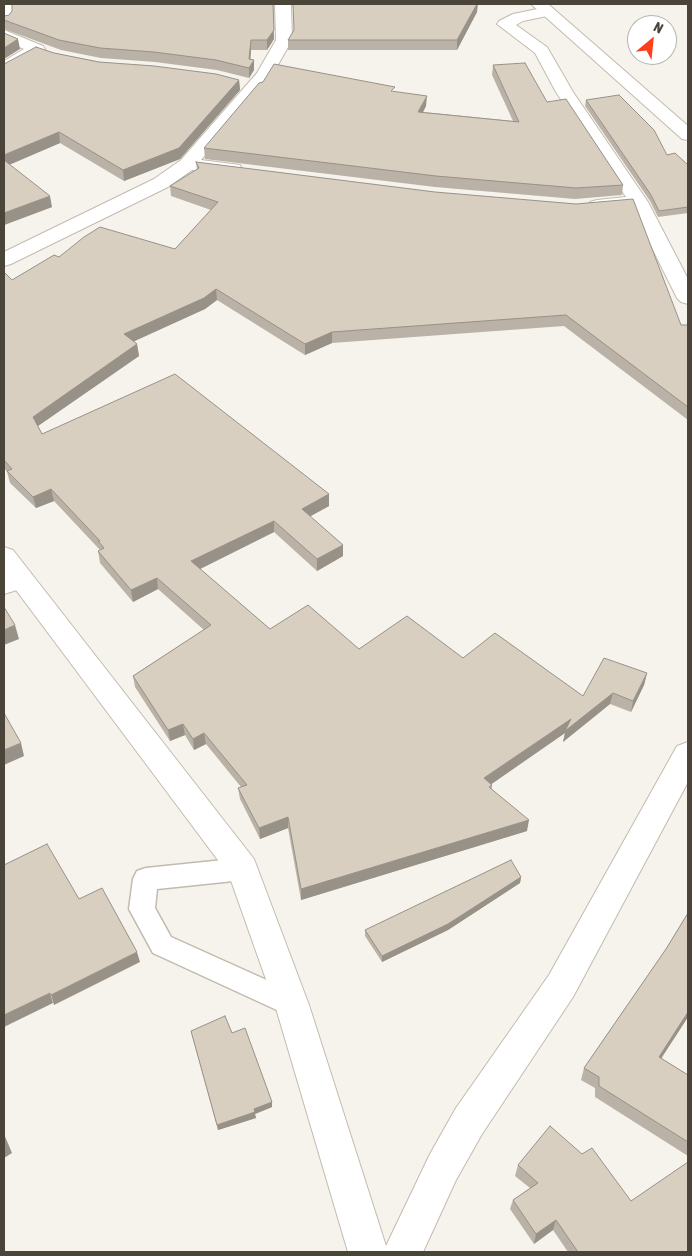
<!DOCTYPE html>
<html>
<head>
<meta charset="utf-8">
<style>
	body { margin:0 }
	#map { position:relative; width:692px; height:1256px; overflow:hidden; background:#f6f3ec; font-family:"Asap Condensed",sans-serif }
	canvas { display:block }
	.frame { position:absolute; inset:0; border:5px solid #4b4439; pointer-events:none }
	.north { position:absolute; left:627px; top:15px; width:50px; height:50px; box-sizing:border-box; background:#fff; border:1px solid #b7b4b0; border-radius:50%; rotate:28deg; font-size:14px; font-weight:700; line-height:20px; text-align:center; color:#4b4439 }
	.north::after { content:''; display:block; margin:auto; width:18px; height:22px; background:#fc3f1d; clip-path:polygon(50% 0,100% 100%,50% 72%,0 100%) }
</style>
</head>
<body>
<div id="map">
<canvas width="692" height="1256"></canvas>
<div class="frame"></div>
<div class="north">N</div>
</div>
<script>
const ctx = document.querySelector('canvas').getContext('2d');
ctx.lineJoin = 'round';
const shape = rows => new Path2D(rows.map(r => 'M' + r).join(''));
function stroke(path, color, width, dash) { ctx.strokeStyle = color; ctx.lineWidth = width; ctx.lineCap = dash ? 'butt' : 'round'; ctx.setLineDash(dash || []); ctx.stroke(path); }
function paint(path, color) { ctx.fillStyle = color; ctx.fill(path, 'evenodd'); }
const service = shape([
	[243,858,252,861,255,869,252,877,243,880,157,889,155,908,171,937,302,996,305,1005,302,1014,292,1017,153,953,129,909,133,879,137,871,146,868,243,858]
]);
const minor = shape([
	[4,4,12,4,12,20,10,23,4,25,4,4],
	[275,4,291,4,292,40,270,79,201,160,240,165,242,169,240,173,233,175,192,170,168,187,11,264,4,266,4,252,154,179,181,160,257,73,276,40,275,4],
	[547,7,552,9,555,12,552,15,523,21,516,25,547,47,573,92,648,202,688,279,688,304,681,302,677,298,632,208,597,212,590,210,587,206,590,202,597,200,626,197,556,92,535,53,497,24,499,21,513,14,547,7],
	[4,30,43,46,45,49,43,52,10,72,4,73,4,61,24,49,4,41,4,30],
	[21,570,30,572,34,579,30,586,4,594,4,575,21,570]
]);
const tertiary = shape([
	[531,4,548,4,688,126,688,140,682,139,531,4],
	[4,547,13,550,254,859,309,1005,386,1246,430,1154,456,1108,549,975,677,746,688,742,688,782,573,997,482,1134,456,1180,423,1252,348,1252,275,1005,229,875,4,574,4,547]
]);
stroke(service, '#c2bbae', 3);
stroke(minor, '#c2bbae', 2);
stroke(tertiary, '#c2bbae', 2);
paint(service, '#fff');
paint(minor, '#fff');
paint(tertiary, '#fff');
paint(shape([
	[477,12,457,50,288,50,288,40],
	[4,16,274,39,267,50,251,50,250,59,254,60,254,70,249,78,217,70,155,62,101,58,61,50,4,29],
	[54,53,99,62,239,80,240,90,180,159,124,181,60,143,9,165,52,207,4,225,4,64],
	[493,65,547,102,623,185,622,195,575,199,435,187,205,159,204,148,395,92,426,106,423,112,513,121,492,75],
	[586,100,667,155,688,165,688,213,658,217,650,201,585,106],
	[196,162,681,325,688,325,688,420,564,326,332,343,305,355,217,300,205,309,134,341,137,344,139,356,38,426,42,434,329,494,329,506,310,516,343,545,343,556,317,571,274,532,200,569,270,629,359,649,463,658,583,696,647,673,644,685,631,712,610,704,563,742,565,733,491,784,492,785,492,789,527,831,301,900,288,828,260,839,240,799,238,788,241,787,206,744,194,750,185,735,170,741,135,687,133,676,204,630,158,589,133,602,100,563,98,551,100,550,54,501,36,508,10,483,7,472,4,468,4,272,12,280,59,257,175,249,211,210,171,196,170,186,197,170],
	[521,877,520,883,448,930,382,962,365,936,365,930],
	[688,913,688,1017,661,1058,688,1075,688,1156,595,1097,595,1088,581,1080,584,1068,666,949],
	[191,1031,232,1033,272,1102,272,1107,255,1114,256,1118,218,1130],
	[518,1165,631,1201,688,1252,568,1252,553,1230,534,1244,510,1209,513,1200,530,1188,515,1176]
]), '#bab2a6');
paint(shape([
	[273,4,274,39,267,50,267,40],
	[477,4,478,4,477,12,457,50,457,40],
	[18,39,20,49,4,59,4,48],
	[251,40,251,50,250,66,254,60,254,70,249,78,249,59],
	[239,80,240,90,180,159,124,181,123,170],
	[427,96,426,106,418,122,418,112],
	[59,132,60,143,4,167,4,155],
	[50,196,52,207,4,225,4,213],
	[216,289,217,300,205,309,126,345,124,334],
	[332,332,332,343,305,355,305,344],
	[137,344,139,356,35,428,33,417],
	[51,489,54,501,36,508,33,497],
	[329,494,329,506,302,521,302,509],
	[274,521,274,532,192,573,191,561],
	[343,545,343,556,317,571,317,559],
	[157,578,158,589,133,602,131,590],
	[15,625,19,639,4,645,4,630],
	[647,673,644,685,631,712,633,701],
	[613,693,610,704,563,742,565,733,483,790,484,778,571,719],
	[183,724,185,735,170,741,168,730],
	[204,733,206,744,194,750,193,739],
	[21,743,24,756,4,765,4,750],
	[288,817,288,828,260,839,259,828],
	[529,820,527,831,301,900,301,889],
	[521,877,520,883,448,930,382,962,382,956],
	[137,952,140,962,54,1005,51,995],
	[50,993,53,1003,4,1027,4,1015],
	[688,1012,688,1017,655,1068,659,1057],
	[272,1102,272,1107,255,1114,256,1118,218,1130,217,1125,254,1109],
	[4,1134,12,1153,4,1158],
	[556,1220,553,1230,534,1244,536,1234]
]), '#979187');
const building = shape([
	[12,4,273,4,274,30,267,40,251,40,249,59,254,60,249,68,216,60,154,52,100,48,59,40,4,20,4,16,9,15,12,11,12,4],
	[293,4,477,4,457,40,288,40,294,30,293,4],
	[4,33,18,39,4,48,4,33],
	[36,47,54,53,99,62,154,66,216,74,239,80,179,148,123,170,59,132,4,155,4,64,36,47],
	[525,63,547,102,566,99,623,185,576,188,436,176,204,148,259,83,263,82,274,64,395,87,391,91,427,96,418,112,519,122,493,65,525,63],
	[619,95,654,130,667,155,675,153,688,165,688,207,659,211,651,195,586,100,619,95],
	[4,160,50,196,4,213,4,160],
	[196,162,435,192,576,204,633,199,681,325,688,325,688,407,566,315,332,332,305,344,216,289,204,298,124,334,137,344,33,417,42,434,175,374,329,494,302,509,343,545,317,559,274,521,191,561,270,629,308,605,359,649,407,616,463,658,495,633,583,696,604,658,647,673,633,701,613,693,565,731,571,719,484,778,492,785,489,787,529,820,301,889,288,817,259,828,238,788,247,785,204,733,193,739,183,724,168,730,133,676,211,625,157,578,131,590,98,551,104,548,98,541,100,541,51,489,33,497,7,471,12,469,4,460,4,272,12,280,54,255,59,257,84,237,100,227,175,249,218,202,170,186,199,168,196,162],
	[4,607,15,625,4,630,4,607],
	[4,713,21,743,4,750,4,713],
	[47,844,79,899,102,888,137,952,51,995,50,993,4,1015,4,865,47,844],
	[511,860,521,877,448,924,382,956,365,930,511,860],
	[688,913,688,1012,659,1057,688,1075,688,1142,599,1086,599,1077,584,1068,666,949,688,913],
	[225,1016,232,1033,245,1028,272,1102,254,1109,255,1112,217,1125,191,1031,225,1016],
	[550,1126,582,1154,592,1148,631,1201,688,1162,688,1252,578,1252,556,1220,536,1234,513,1200,538,1183,518,1165,550,1126]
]);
paint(building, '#d8cfc1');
stroke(building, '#979187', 1);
</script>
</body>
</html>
